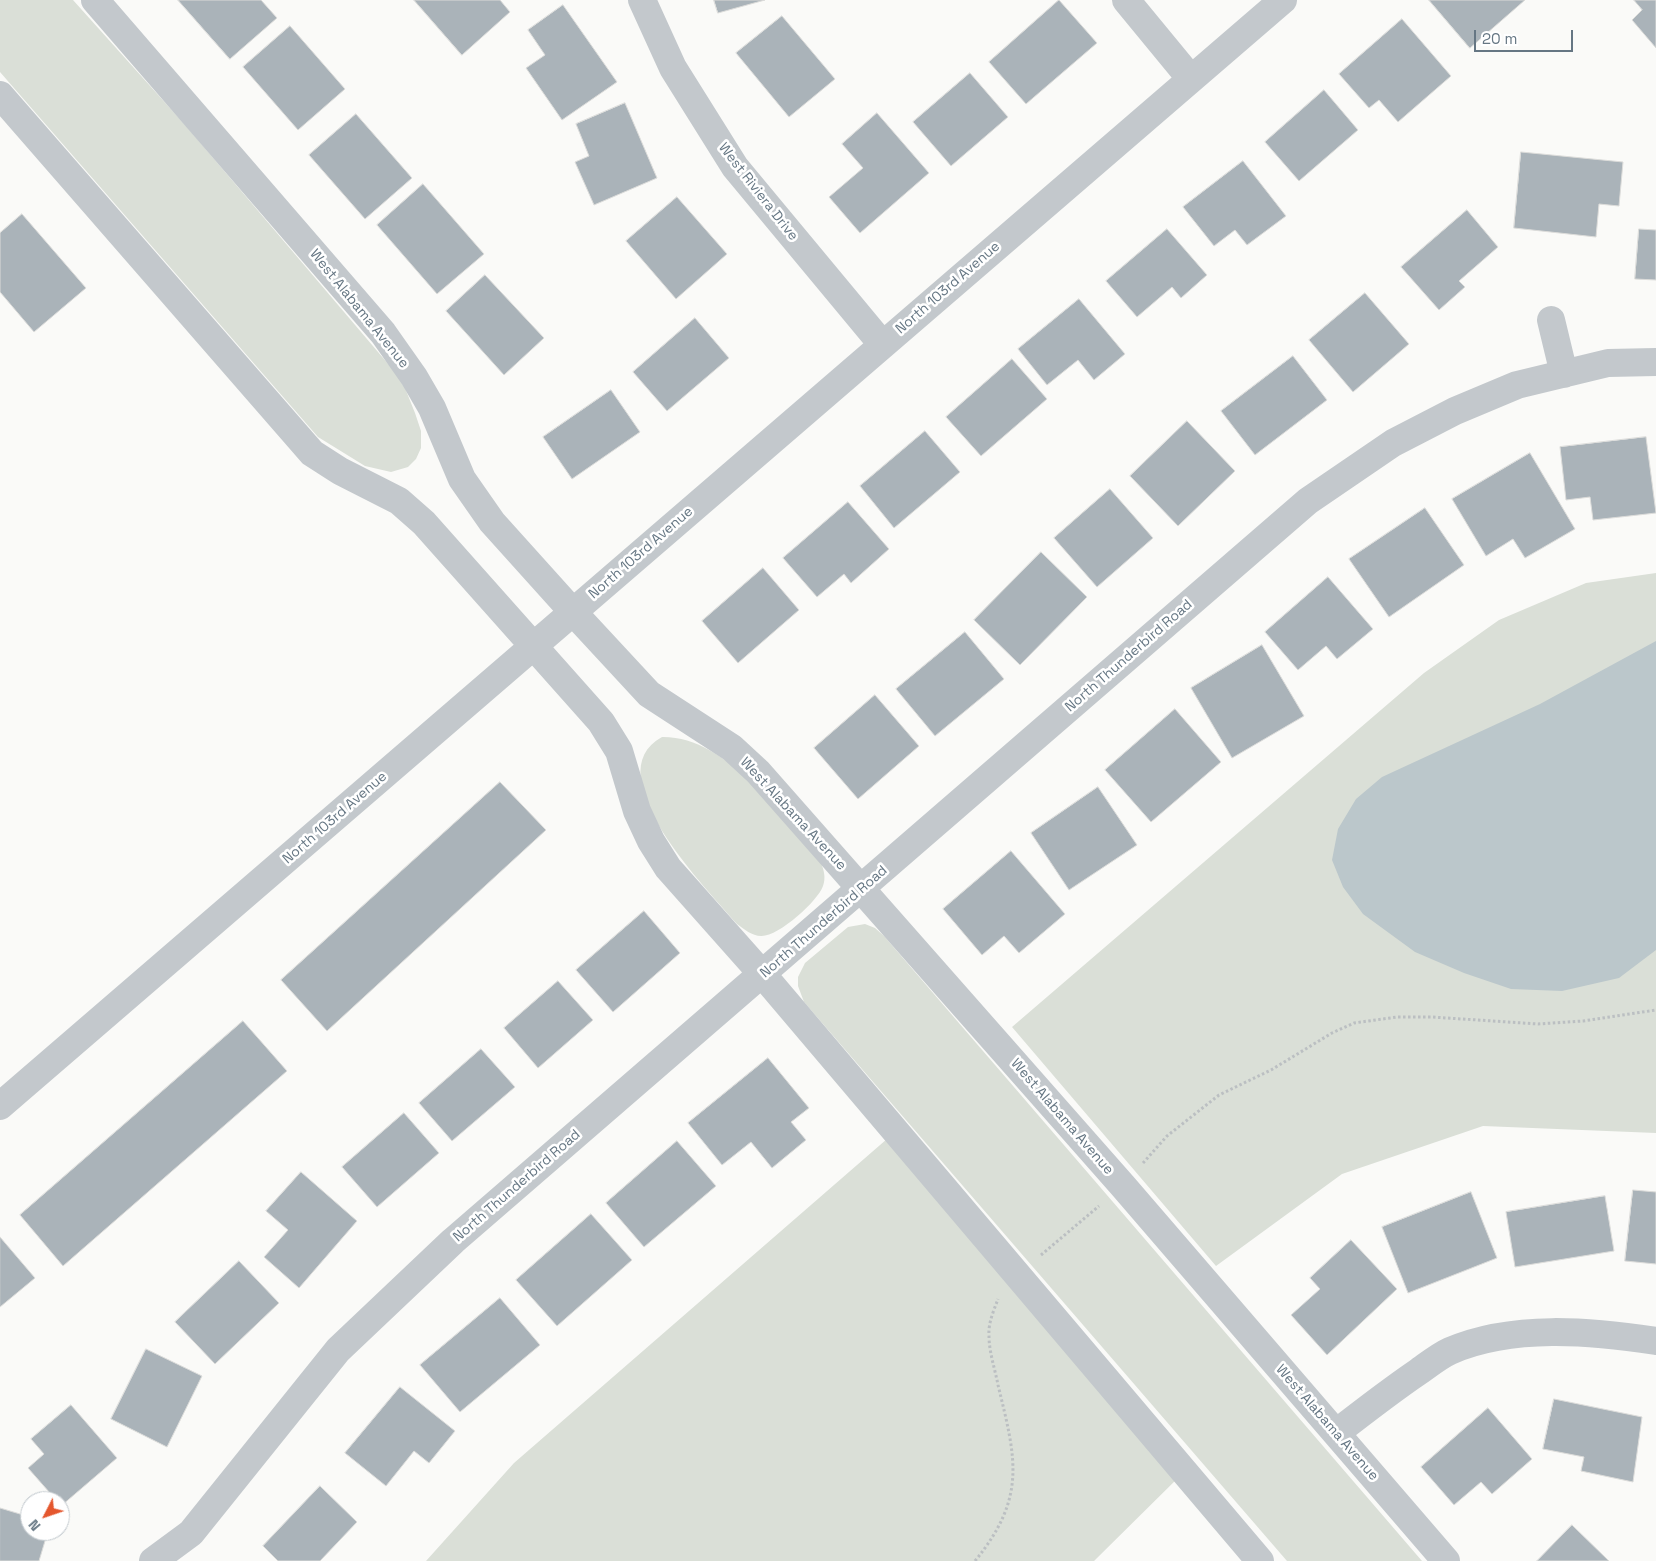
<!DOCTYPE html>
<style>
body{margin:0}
#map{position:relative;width:1656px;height:1561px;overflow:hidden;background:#fafaf8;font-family:"Space Grotesk",sans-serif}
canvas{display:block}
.north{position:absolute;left:20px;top:1491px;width:50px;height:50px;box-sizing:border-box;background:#fff;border:1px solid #c1c8cd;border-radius:50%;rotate:229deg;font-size:14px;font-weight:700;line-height:20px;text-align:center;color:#657683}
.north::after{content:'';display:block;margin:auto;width:18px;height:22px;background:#e4572e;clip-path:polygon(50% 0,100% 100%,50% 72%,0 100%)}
.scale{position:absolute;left:1474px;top:30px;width:99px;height:22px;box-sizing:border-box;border:2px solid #657683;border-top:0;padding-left:6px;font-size:15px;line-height:18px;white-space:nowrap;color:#657683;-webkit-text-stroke:4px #fff;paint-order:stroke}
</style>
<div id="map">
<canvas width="1656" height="1561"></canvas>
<div class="north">N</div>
<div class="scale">20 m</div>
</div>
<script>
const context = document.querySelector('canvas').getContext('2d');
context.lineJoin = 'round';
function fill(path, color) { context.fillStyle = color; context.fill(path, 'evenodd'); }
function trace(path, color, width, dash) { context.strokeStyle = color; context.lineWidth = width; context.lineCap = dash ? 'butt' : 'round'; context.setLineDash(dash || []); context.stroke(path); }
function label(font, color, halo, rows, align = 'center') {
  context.font = font + ' "Space Grotesk",sans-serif'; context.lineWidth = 5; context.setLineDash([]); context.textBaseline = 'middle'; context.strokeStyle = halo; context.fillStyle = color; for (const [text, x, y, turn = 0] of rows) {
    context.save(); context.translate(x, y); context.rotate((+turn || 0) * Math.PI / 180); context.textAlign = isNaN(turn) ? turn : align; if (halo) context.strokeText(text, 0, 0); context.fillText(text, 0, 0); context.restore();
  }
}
const green = new Path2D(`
 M 0,0 L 73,0 L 186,126 L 395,372 L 405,388 L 415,413 L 421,431 L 421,448 L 416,459 L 408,467 L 391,472 L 365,466 L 318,437 L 0,72 Z
 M 1656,573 L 1656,1133 L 1483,1126 L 1342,1174 L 1216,1266 L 1012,1027 L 1424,673 L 1499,620 L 1586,583 Z
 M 662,737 C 728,736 782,818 821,863 C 824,870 826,878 823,886 C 818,901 778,937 761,936 C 752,936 744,929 737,924 C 709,891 593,775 662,737 Z
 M 865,924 L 875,928 L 884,936 L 1422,1561 L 1287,1561 L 804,1002 L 798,986 L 798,977 L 805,963 L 848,927 Z
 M 895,1132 L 1184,1472 L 1094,1561 L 426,1561 L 514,1463 Z`);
const water = new Path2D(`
 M 1656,641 L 1656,950 L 1619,978 L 1562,991 L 1511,989 L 1464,973 L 1415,952 L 1363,914 L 1343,887 L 1332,860 L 1338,829 L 1356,799 L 1382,777 L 1540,704 Z`);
const building = new Path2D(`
 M 178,0 L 261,0 L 277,18 L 230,59 Z
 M 414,0 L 500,0 L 510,12 L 462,55 Z
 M 714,0 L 765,0 L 718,13 Z
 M 1059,0 L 1097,43 L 1026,104 L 989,62 Z
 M 1429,0 L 1525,0 L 1470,48 Z
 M 1634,0 L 1656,0 L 1656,48 L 1632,20 L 1642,10 Z
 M 563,5 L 617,82 L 562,120 L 526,68 L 545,55 L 528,30 Z
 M 782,16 L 835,79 L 789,117 L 736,53 Z
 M 1402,19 L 1451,76 L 1398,122 L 1379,100 L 1369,108 L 1339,74 Z
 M 290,26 L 345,89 L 298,130 L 243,67 Z
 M 970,73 L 1008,117 L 951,166 L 913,122 Z
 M 1324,90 L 1358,130 L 1299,181 L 1265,142 Z
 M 625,103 L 657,178 L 594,205 L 575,162 L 589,156 L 576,124 Z
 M 877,113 L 929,173 L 860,233 L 829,197 L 863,168 L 842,144 Z
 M 356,114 L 412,178 L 365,219 L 309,155 Z
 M 1521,152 L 1623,162 L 1619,206 L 1599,204 L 1596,237 L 1514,228 Z
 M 1243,161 L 1286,216 L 1247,245 L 1235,230 L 1214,246 L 1183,207 Z
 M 423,184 L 484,254 L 437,294 L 377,225 Z
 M 677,197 L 727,254 L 676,299 L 626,241 Z
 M 1467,210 L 1498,247 L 1459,281 L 1465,287 L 1439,310 L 1401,267 Z
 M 22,214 L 86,288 L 34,332 L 0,292 L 0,233 Z
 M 1167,229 L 1207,275 L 1181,298 L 1172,287 L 1137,317 L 1106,281 Z
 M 1639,229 L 1656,230 L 1656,280 L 1635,279 Z
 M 485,275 L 544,338 L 504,375 L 446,311 Z
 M 1365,293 L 1409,344 L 1353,392 L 1309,340 Z
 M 1079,299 L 1125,354 L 1094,380 L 1078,360 L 1047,385 L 1018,349 Z
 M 695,318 L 729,358 L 667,411 L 633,372 Z
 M 1293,356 L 1327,400 L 1255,455 L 1221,411 Z
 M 1012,359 L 1047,399 L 981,456 L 946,417 Z
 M 611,390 L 640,432 L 572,479 L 543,437 Z
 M 1187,421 L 1235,471 L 1178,526 L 1130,476 Z
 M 925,431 L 960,472 L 894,528 L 860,486 Z
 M 1646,437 L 1656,513 L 1593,520 L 1590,497 L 1566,500 L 1560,447 Z
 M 1530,453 L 1575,529 L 1525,558 L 1513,539 L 1486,556 L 1452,499 Z
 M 1110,489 L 1153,538 L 1097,587 L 1054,538 Z
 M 848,502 L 889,549 L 851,583 L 844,574 L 817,597 L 783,558 Z
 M 1425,508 L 1464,565 L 1389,617 L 1349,559 Z
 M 1041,552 L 1087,597 L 1020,665 L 974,620 Z
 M 763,568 L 799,610 L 738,663 L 702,621 Z
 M 1328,577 L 1373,629 L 1337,659 L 1326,646 L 1298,670 L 1265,632 Z
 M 965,632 L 1004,679 L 935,736 L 896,689 Z
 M 1262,645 L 1304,716 L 1232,758 L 1191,688 Z
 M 875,695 L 919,746 L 858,799 L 814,748 Z
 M 1175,709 L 1221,762 L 1151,822 L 1105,770 Z
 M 500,782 L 546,830 L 327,1031 L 281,980 Z
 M 1098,787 L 1137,845 L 1069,890 L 1031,833 Z
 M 1011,851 L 1065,914 L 1019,953 L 1004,936 L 982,955 L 943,909 Z
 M 644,911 L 680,953 L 613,1012 L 576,970 Z
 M 558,981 L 593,1020 L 538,1068 L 504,1028 Z
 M 243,1021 L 287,1071 L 63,1266 L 20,1215 Z
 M 481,1049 L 515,1087 L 452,1141 L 419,1103 Z
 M 768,1058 L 809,1108 L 791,1122 L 806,1140 L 772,1168 L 751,1142 L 722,1165 L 688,1123 Z
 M 404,1113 L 439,1153 L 377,1207 L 342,1167 Z
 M 677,1141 L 716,1186 L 644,1247 L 606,1203 Z
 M 301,1172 L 357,1221 L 299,1288 L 264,1257 L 288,1230 L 266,1211 Z
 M 1633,1190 L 1656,1192 L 1656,1264 L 1625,1261 Z
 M 1471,1192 L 1497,1258 L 1408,1293 L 1382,1227 Z
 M 1605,1196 L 1614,1251 L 1515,1267 L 1506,1212 Z
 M 591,1214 L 632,1260 L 557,1326 L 516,1280 Z
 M 0,1237 L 35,1278 L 0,1307 Z
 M 1351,1240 L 1397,1289 L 1327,1355 L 1291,1315 L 1320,1289 L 1310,1278 Z
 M 239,1261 L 279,1303 L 215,1364 L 175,1322 Z
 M 500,1298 L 540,1345 L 460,1412 L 420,1365 Z
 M 146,1349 L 202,1376 L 167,1447 L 111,1419 Z
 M 400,1387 L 455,1431 L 429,1463 L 414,1451 L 386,1486 L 345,1453 Z
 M 1554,1399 L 1642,1417 L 1633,1482 L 1581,1471 L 1584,1457 L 1543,1449 Z
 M 71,1405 L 117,1458 L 61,1506 L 60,1501 L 57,1501 L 28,1468 L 44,1454 L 31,1439 Z
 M 1488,1408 L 1532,1459 L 1492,1494 L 1481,1482 L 1454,1505 L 1421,1467 Z
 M 320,1486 L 357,1522 L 320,1561 L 278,1561 L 263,1546 Z
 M 0,1508 L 30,1517 L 30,1531 L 48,1531 L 39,1561 L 0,1561 Z
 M 1572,1525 L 1609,1561 L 1537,1561 Z`);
const path = new Path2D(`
 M 1143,1163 L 1167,1136 L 1219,1095 L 1271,1070 L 1332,1033 L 1354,1023 L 1397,1017 L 1432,1017 L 1538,1024 L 1583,1021 L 1656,1010
 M 1041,1255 L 1099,1206
 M 975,1561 C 1027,1497 1016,1459 998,1385 C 995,1369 989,1352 989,1336 C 988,1323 994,1310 998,1299`);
const minor = new Path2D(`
 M 95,0 L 383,333 L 414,377 L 432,408 L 462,479 L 492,522 L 573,612 L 649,694 L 732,748 L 758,772 L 1123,1186 L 1446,1561
 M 642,0 L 673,68 L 735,167 L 882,344
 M 1126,0 L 1191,79
 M 0,95 L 312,453 L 340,471 L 399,501 L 424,523 L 601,722 L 619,751 L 637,811 L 651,841 L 668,868 L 763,975 L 1260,1561
 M 1551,320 L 1564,374
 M 0,1106 L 1283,0
 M 1336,1433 C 1363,1412 1390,1391 1418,1372 C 1428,1365 1439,1356 1450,1351 C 1512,1324 1591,1331 1656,1341
 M 153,1561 L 191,1533 L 338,1350 L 453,1241 L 1308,501 L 1393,443 L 1455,411 L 1517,385 L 1608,363 L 1656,362`);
const streetNames = [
 ["West Riviera Drive",758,192,52],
 ["North 103rd Avenue",948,288,-41],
 ["West Alabama Avenue",359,309,51],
 ["North 103rd Avenue",641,553,-41],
 ["North Thunderbird Road",1129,656,-41],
 ["West Alabama Avenue",793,814,47],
 ["North 103rd Avenue",335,818,-41],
 ["North Thunderbird Road",824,922,-41],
 ["West Alabama Avenue",1062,1117,49],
 ["North Thunderbird Road",517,1186,-41],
 ["West Alabama Avenue",1327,1423,49]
];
fill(green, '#dadfd7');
fill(water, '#bbc7cb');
fill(building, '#aab3b9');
trace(building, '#dcdcda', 1);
trace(path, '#bbbfc2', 3, [2.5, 2.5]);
trace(minor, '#c3c8cc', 28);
label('14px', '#657683', '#fff', streetNames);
</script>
